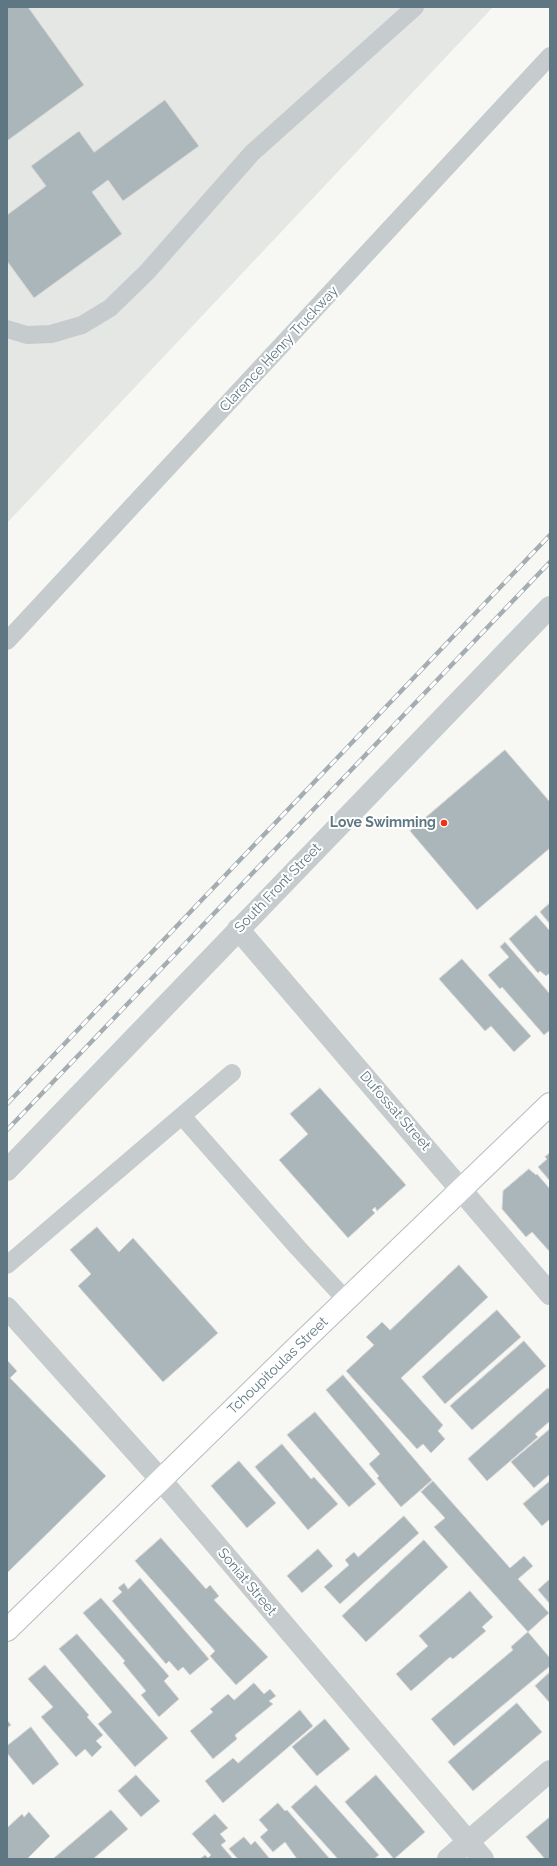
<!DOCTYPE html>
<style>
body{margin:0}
#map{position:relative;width:557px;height:1866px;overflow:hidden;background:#f7f7f4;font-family:Raleway,sans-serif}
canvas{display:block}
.frame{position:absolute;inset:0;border:8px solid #5f7782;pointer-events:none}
</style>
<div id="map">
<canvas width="557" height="1866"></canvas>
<div class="frame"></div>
</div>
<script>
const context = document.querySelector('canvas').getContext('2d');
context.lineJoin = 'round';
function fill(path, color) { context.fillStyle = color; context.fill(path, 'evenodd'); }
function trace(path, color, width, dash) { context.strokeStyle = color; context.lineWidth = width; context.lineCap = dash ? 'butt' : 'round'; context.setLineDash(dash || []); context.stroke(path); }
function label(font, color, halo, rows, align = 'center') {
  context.font = font + ' Raleway,sans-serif'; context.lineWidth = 4; context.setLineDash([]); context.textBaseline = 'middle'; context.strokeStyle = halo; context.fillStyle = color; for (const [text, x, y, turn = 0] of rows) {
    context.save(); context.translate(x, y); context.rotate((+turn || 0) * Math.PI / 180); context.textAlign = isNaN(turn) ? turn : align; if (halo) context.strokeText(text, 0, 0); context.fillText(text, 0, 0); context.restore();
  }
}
const built = new Path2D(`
 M 7,7 L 493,7 L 7,523 Z`);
const building = new Path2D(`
 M 7,7 L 28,7 L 84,85 L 7,141 Z
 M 165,100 L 199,146 L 123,201 L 108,180 L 92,192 L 122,234 L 34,298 L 7,261 L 7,215 L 46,186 L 31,166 L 79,131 L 94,152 Z
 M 505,750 L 550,802 L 550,848 L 477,910 L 410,831 Z
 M 550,903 L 550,924 L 540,912 Z
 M 536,915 L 550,931 L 550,973 L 546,976 L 540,971 L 538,973 L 509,939 Z
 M 505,942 L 550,994 L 550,1030 L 544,1035 L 502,987 L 500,989 L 488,975 L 509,957 L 500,947 Z
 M 462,959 L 531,1036 L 514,1052 L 491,1026 L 485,1031 L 439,979 Z
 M 320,1088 L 406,1185 L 377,1211 L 375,1207 L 372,1210 L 375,1213 L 348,1238 L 279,1160 L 308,1134 L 290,1114 Z
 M 550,1153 L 550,1181 L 538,1167 L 547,1159 L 545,1157 Z
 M 529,1169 L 536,1175 L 537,1174 L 550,1189 L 550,1252 L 532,1232 L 526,1237 L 502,1209 L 503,1191 Z
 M 97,1227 L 119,1252 L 133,1238 L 218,1333 L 163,1382 L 78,1286 L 91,1274 L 70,1250 Z
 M 459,1265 L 488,1297 L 401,1378 L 443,1425 L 438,1431 L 445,1439 L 431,1453 L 423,1444 L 417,1449 L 346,1371 L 374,1345 L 366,1337 L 382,1322 L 390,1330 Z
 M 497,1310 L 521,1337 L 445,1404 L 422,1377 Z
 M 524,1341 L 546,1366 L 472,1430 L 450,1406 Z
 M 7,1360 L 17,1371 L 10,1378 L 106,1476 L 7,1573 Z
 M 343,1375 L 432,1480 L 401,1507 L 377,1478 L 379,1476 L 369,1464 L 380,1454 L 326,1390 Z
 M 548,1388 L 550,1390 L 550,1421 L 535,1434 L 538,1437 L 487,1481 L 468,1459 Z
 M 315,1412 L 376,1484 L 349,1507 L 287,1435 Z
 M 550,1429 L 550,1474 L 534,1488 L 511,1462 Z
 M 282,1444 L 311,1479 L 314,1477 L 338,1504 L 308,1530 L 255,1467 Z
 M 239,1461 L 276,1503 L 247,1528 L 211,1486 Z
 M 433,1481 L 510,1568 L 524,1556 L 533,1566 L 518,1579 L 549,1613 L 528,1632 L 434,1527 L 445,1518 L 421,1492 Z
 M 550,1481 L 550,1519 L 542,1526 L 523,1504 Z
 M 404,1516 L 419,1533 L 340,1604 L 324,1587 L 349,1565 L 345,1560 L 354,1552 L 358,1557 Z
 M 161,1538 L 206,1589 L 210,1585 L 219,1596 L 214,1600 L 268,1657 L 236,1685 L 210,1656 L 215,1651 L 135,1561 Z
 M 424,1540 L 448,1567 L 366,1642 L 342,1616 Z
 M 318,1549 L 333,1566 L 302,1593 L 287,1576 Z
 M 140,1578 L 209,1659 L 190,1675 L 183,1667 L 178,1671 L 169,1661 L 166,1664 L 112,1601 L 122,1592 L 118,1588 L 124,1583 L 128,1589 Z
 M 550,1579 L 550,1604 L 538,1590 Z
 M 470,1591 L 493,1617 L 482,1627 L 486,1631 L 453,1659 L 450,1657 L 411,1691 L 396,1674 L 428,1646 L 419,1636 Z
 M 101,1598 L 169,1676 L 164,1681 L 179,1699 L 159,1717 L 141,1695 L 146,1691 L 123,1663 L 125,1661 L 83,1613 Z
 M 528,1632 L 550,1658 L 550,1666 L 454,1746 L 431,1719 L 513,1650 L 511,1647 Z
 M 77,1634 L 168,1738 L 135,1767 L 98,1724 L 112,1712 L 59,1649 Z
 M 45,1665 L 89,1715 L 87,1717 L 103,1735 L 96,1741 L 102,1747 L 92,1757 L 85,1749 L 76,1757 L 41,1717 L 53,1707 L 28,1679 Z
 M 550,1672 L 550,1701 L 549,1702 L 535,1686 Z
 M 254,1683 L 264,1694 L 270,1689 L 276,1696 L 269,1701 L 273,1704 L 235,1735 L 237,1739 L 213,1759 L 190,1731 L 213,1712 L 210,1709 L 228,1694 L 234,1700 Z
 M 517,1703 L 542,1732 L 473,1791 L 448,1762 Z
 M 300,1710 L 313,1726 L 223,1803 L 205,1781 L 233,1758 L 238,1763 Z
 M 325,1719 L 350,1749 L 317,1776 L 292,1747 Z
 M 7,1720 L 11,1725 L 7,1728 Z
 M 31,1727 L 59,1764 L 33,1785 L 7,1753 L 7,1746 Z
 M 136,1775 L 160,1801 L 141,1817 L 118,1791 Z
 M 376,1775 L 425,1832 L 394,1859 L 345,1802 Z
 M 316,1785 L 379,1855 L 374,1859 L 338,1859 L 291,1807 Z
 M 278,1803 L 285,1811 L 287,1810 L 330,1859 L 297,1859 L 285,1842 L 273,1852 L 260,1837 L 268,1830 L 259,1820 Z
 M 111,1810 L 128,1829 L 93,1859 L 53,1859 Z
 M 29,1812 L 50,1836 L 27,1859 L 7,1859 L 7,1828 L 22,1814 L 24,1817 Z
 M 215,1814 L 228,1828 L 220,1834 L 226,1841 L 221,1845 L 233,1859 L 200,1859 L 205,1855 L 208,1858 L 211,1855 L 192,1834 Z
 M 550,1817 L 550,1859 L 545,1859 L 526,1837 Z
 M 244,1837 L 251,1845 L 255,1841 L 270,1859 L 238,1859 L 229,1849 Z`);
const lane = new Path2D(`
 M 7,329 L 27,335 L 51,334 L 82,325 L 110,308 L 147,272 L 252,153 L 415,7
 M 7,641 L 550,56
 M 182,1116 L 298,1248 L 346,1300
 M 7,1265 L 232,1073`);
const street = new Path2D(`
 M 238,929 L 550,1294
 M 7,1170 L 550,607
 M 7,1308 L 161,1480 L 483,1859
 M 448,1859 L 550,1771`);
const secondary = new Path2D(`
 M 7,1630 L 298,1346 L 550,1104`);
const rail = new Path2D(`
 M 7,1104 L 550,535
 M 7,1130 L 550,562`);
const markers = [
 [444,823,4,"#f52e15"]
];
const streetNames = [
 ["Clarence Henry Truckway",279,349,-47],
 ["South Front Street",278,888,-46],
 ["Dufossat Street",395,1111,49],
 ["Tchoupitoulas Street",278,1366,-44],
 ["Soniat Street",247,1582,50]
];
const poiNames = [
 ["Love Swimming",436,823]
];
fill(built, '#e5e7e5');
fill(building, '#aab6ba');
trace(building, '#d9d8d6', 1);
trace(secondary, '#b6bdc1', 24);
trace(lane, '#c6cbce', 18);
trace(street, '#c6cbce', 22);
trace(secondary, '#fff', 22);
trace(rail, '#a4adb1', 4.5);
trace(rail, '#fff', 3, [9]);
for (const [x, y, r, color] of markers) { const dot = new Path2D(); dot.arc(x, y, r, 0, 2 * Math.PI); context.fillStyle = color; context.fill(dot); trace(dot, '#fff', 1.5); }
label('14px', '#5f7782', '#fff', streetNames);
label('bold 14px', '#5f7782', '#fff', poiNames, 'right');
</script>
